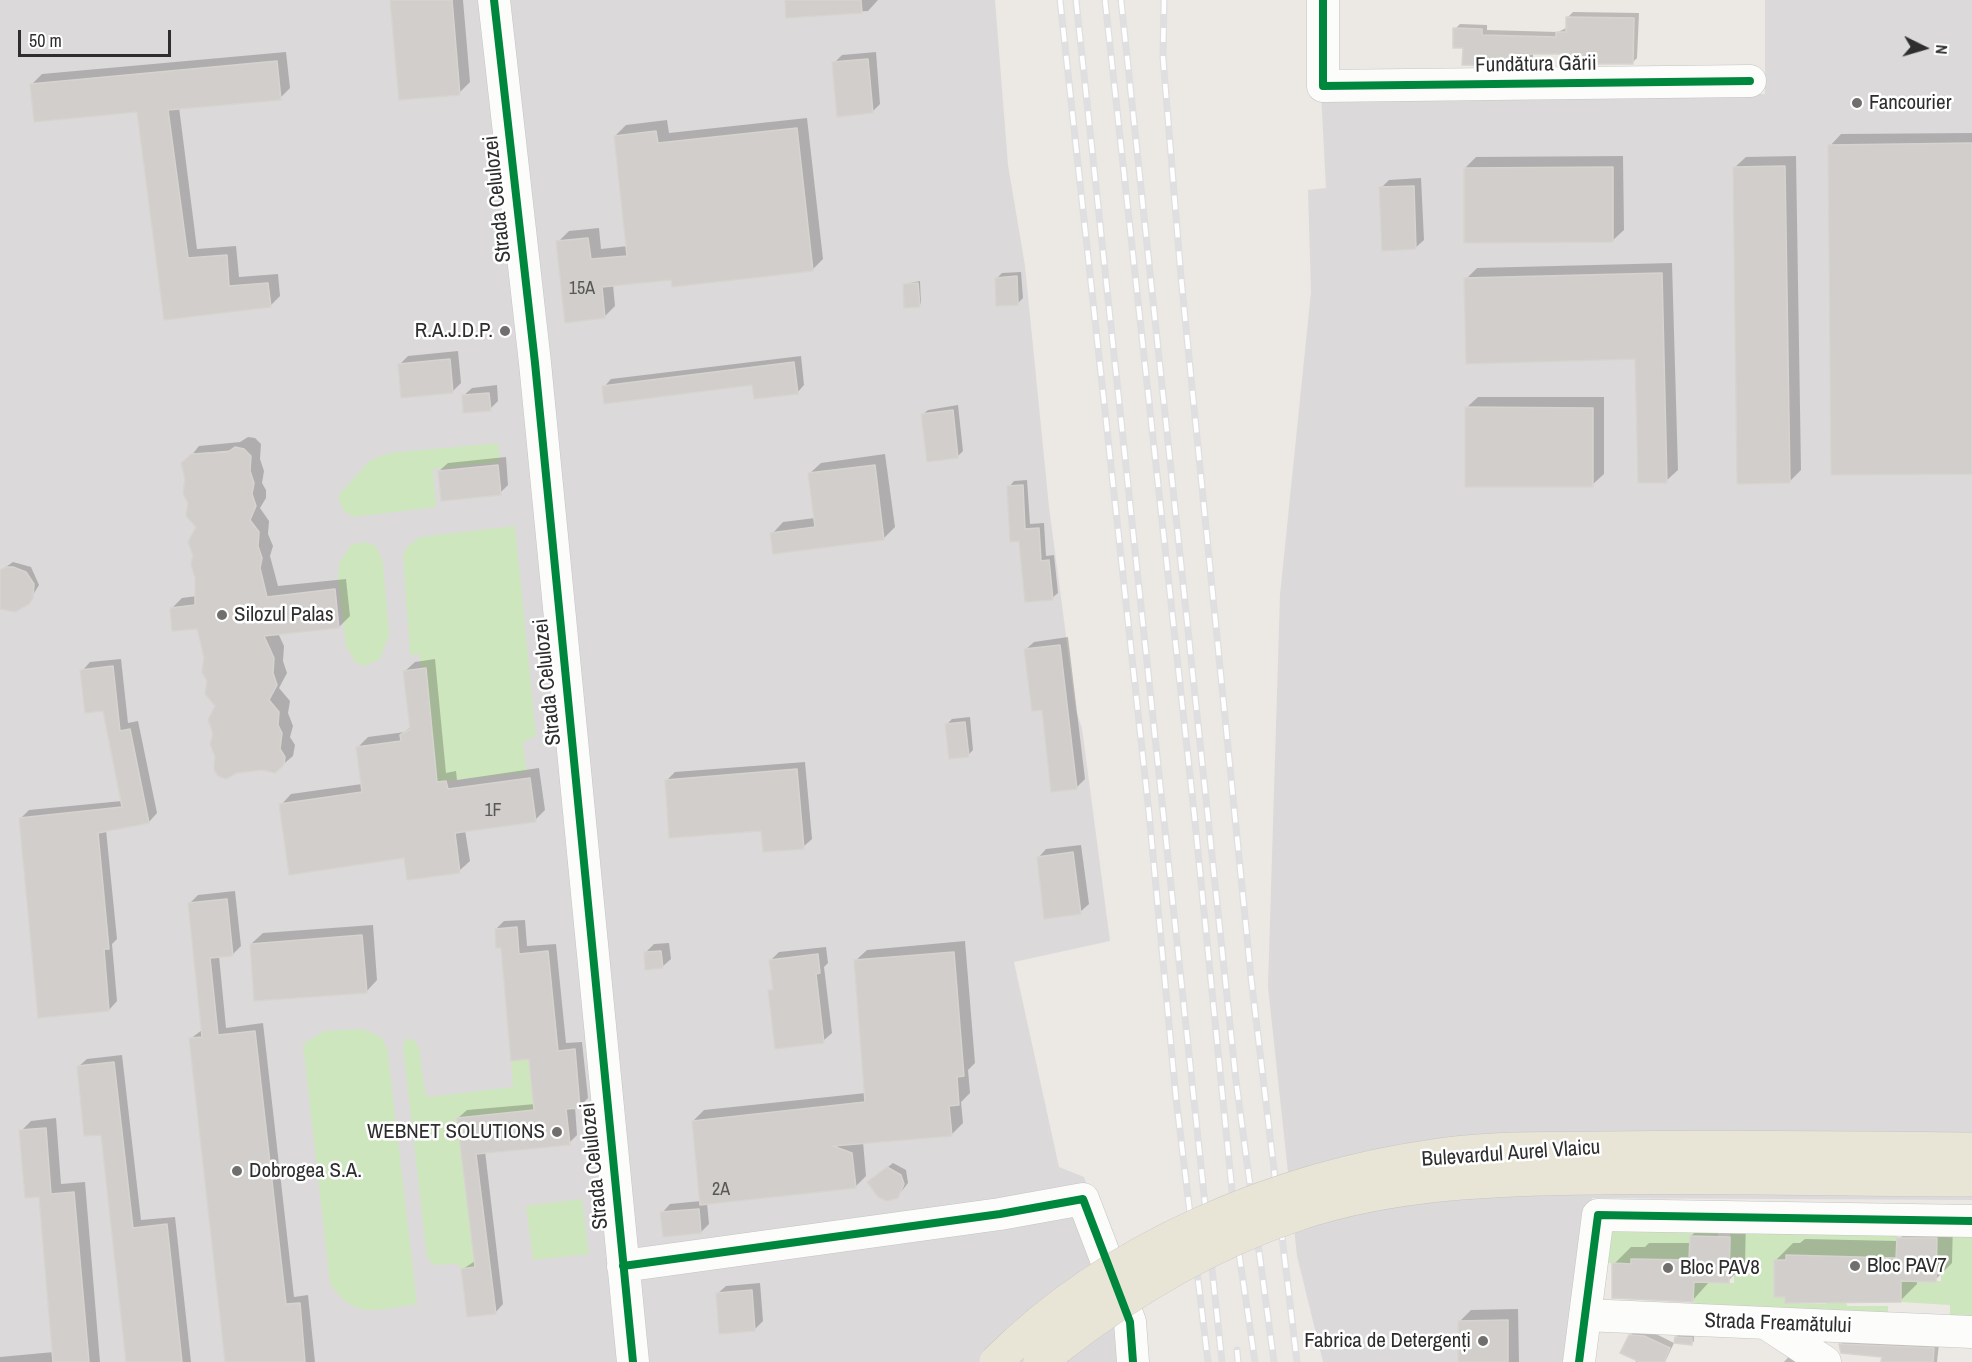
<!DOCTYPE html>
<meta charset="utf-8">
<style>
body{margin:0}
#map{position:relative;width:1972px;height:1362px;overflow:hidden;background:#ece8e4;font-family:"Archivo Narrow",sans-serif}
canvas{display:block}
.north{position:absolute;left:1894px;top:18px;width:60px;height:60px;-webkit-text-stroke:4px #fff;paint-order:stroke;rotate:95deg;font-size:16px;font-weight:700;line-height:24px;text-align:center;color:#2e2e2e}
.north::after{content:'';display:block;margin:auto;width:21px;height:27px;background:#2e2e2e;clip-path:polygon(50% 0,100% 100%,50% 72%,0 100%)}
.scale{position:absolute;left:18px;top:30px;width:153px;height:27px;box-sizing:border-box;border:3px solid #2e2e2e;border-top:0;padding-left:8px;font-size:18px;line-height:21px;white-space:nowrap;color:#2e2e2e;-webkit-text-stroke:4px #fff;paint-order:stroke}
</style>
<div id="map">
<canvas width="1972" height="1362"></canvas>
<div class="north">N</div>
<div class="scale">50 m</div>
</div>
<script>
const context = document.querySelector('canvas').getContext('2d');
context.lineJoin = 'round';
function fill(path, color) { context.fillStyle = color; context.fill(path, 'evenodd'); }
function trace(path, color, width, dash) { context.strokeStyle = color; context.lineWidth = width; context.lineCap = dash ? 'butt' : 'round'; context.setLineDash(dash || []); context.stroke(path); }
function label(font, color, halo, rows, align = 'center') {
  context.font = font + ' "Archivo Narrow",sans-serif'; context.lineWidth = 5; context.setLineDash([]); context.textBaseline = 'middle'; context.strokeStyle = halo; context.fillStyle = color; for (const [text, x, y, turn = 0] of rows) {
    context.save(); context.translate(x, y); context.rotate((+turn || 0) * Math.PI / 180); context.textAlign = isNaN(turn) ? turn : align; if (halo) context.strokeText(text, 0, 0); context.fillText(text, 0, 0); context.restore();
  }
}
const industrial = new Path2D(`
 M 0,0 L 995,0 L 1008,165 L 1025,266 L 1049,507 L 1076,711 L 1082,728 L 1110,941 L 1014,962 L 1059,1167 L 1084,1177 L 1140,1327 L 1145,1362 L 0,1362 Z
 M 1765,0 L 1972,0 L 1972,1200 L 1592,1198 L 1569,1362 L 1323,1362 L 1297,1256 L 1268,987 L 1280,595 L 1311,292 L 1308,190 L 1326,188 L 1321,93 L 1765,94 Z`);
const green = new Path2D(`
 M 498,443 L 500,462 L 433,469 L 436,507 L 353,517 L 343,510 L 338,496 L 369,461 L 389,453 Z
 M 515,526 L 536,736 L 523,742 L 526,772 L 437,782 L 419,654 L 410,655 L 403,555 L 407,547 L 420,537 Z
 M 364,542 L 376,546 L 383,562 L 389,635 L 380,659 L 365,666 L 356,663 L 346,646 L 338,580 L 339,563 L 351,545 Z
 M 362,1029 L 381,1037 L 387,1047 L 417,1304 C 378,1310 354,1321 330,1283 L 303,1044 L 324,1031 Z
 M 406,1039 L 413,1039 L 419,1047 L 425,1093 L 429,1097 L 513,1087 L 511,1061 L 529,1059 L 534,1110 L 457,1118 L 475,1267 L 461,1269 L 458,1264 L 433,1265 L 427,1257 L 403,1047 Z
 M 582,1199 L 589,1254 L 533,1260 L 526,1206 Z
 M 1607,1226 L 1972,1228 L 1972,1321 L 1950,1321 L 1950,1305 L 1901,1302 L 1901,1281 L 1941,1281 L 1941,1269 L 1936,1269 L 1937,1230 L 1897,1234 L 1897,1246 L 1901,1264 L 1827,1256 L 1787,1255 L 1786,1260 L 1774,1260 L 1774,1297 L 1785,1297 L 1785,1303 L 1826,1304 L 1826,1299 L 1846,1300 L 1847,1306 L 1888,1306 L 1888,1319 L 1694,1308 L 1694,1282 L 1734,1283 L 1734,1271 L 1729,1271 L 1730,1232 L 1718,1232 L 1718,1237 L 1690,1236 L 1690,1248 L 1694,1265 L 1673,1260 L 1632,1259 L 1631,1264 L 1608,1263 Z`);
const shadow = new Path2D(`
 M 392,0 L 463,0 L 470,82 L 459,93 Z
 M 787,0 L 878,0 L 868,11 L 788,16 Z
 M 1573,12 L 1639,13 L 1637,58 L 1632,63 L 1568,52 L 1533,53 L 1533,59 L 1528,64 L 1464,47 L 1455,29 L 1460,24 L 1487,25 L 1487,30 L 1558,32 L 1568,27 L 1568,17 Z
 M 286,52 L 290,88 L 280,98 L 179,107 L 197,249 L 236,246 L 239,277 L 278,274 L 280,296 L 270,306 L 165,318 L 138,111 L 32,84 L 42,74 Z
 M 876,52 L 880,104 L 872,112 L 834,63 L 842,55 Z
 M 807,118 L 823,259 L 812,270 L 673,278 L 613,285 L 615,306 L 604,317 L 558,242 L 569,231 L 599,228 L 601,249 L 628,246 L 615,136 L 626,125 L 667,120 L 669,133 Z
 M 1972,133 L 1972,472 L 1830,146 L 1841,134 Z
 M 1623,156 L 1624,230 L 1612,241 L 1465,168 L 1476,157 Z
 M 1796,156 L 1801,470 L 1789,482 L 1734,168 L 1746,157 Z
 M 1421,178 L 1424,240 L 1415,248 L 1381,188 L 1389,180 Z
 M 1672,263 L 1678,470 L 1666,481 L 1636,358 L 1466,279 L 1477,268 Z
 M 1021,272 L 1023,298 L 1017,304 L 997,278 L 1002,273 Z
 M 920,281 L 921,303 L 919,305 L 905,284 Z
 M 458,351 L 461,383 L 453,391 L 399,365 L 408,356 Z
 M 801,356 L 804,385 L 797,393 L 753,384 L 604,387 L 611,379 Z
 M 497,385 L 498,401 L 490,409 L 463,396 L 472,388 Z
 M 1478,397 L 1604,397 L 1604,474 L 1592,485 L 1466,408 Z
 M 958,405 L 963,451 L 958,456 L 922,415 L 928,410 Z
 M 248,437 L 255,438 L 261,444 L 260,459 L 264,471 L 262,483 L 266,490 L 266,498 L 260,508 L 269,521 L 268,534 L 273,546 L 270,556 L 278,586 L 346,579 L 350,616 L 339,627 L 278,633 L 284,646 L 283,661 L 287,673 L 279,688 L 290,701 L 288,713 L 293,726 L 290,737 L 295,745 L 293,756 L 274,772 L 216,756 L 214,733 L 217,705 L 208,680 L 198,628 L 171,609 L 182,598 L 197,596 L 197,527 L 182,467 L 199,446 L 240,442 ZM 235,450 L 235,453 L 191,454 Z
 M 885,454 L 895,527 L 884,538 L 772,534 L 783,522 L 815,518 L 809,474 L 821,463 Z
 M 506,457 L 508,485 L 500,493 L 439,471 L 448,463 Z
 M 1027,480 L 1030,524 L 1044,523 L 1046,556 L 1054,555 L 1058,593 L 1052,598 L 1021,540 L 1009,487 L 1014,481 Z
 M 13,562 L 31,567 L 39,585 L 28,603 L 0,607 L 0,571 Z
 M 1068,637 L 1085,779 L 1077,787 L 1043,708 L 1025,650 L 1034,642 Z
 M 121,659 L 128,723 L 138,721 L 157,813 L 149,822 L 106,830 L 117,939 L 112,944 L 117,1001 L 109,1010 L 21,818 L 29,810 L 122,801 L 104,709 L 82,671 L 90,662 Z
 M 435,659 L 446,773 L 456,771 L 457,780 L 539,768 L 545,810 L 535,820 L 465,830 L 470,861 L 459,871 L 406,857 L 281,805 L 291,794 L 362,784 L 357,748 L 368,737 L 405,732 L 411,726 L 404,672 L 415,662 Z
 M 970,717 L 973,750 L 968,755 L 947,724 L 952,719 Z
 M 805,762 L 812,839 L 803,847 L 666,781 L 675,772 Z
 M 1081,845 L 1089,904 L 1080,912 L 1038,858 L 1046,849 Z
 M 235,891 L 241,946 L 232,955 L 219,956 L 226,1028 L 263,1023 L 294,1297 L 308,1295 L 315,1362 L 226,1362 L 190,1039 L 202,1030 L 190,903 L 198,895 Z
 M 525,920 L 527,946 L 556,944 L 566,1043 L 582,1042 L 588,1098 L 580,1106 L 575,1107 L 577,1135 L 569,1143 L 485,1151 L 503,1304 L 495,1313 L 463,1269 L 475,1261 L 458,1118 L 467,1110 L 535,1104 L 530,1057 L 496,929 L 504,921 Z
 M 373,925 L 377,980 L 366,992 L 251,944 L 263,933 Z
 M 965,941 L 975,1063 L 968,1070 L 970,1093 L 961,1102 L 963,1123 L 951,1135 L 863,1142 L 866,1176 L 855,1187 L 707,1203 L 709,1224 L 701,1232 L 662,1213 L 670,1204 L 701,1201 L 693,1121 L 704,1110 L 866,1093 L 855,961 L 867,950 Z
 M 669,943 L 671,959 L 662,967 L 645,953 L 654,944 Z
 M 826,947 L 828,963 L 824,967 L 832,1033 L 823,1041 L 770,991 L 774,987 L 771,960 L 779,952 Z
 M 122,1055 L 141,1220 L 175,1217 L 191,1362 L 128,1362 L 102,1133 L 78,1067 L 87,1059 Z
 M 56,1118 L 61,1184 L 85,1182 L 100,1362 L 0,1362 L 0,1357 L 54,1352 L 40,1195 L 21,1131 L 31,1121 Z
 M 893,1163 L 906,1170 L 908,1183 L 897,1197 L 869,1182 Z
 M 1708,1220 L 1746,1221 L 1745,1264 L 1728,1281 L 1710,1281 L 1693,1300 L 1614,1264 L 1631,1247 L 1645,1247 L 1649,1243 L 1691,1243 L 1691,1236 Z
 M 1915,1222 L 1953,1222 L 1952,1263 L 1935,1280 L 1917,1280 L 1917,1284 L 1900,1301 L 1776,1260 L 1793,1243 L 1800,1243 L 1805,1239 L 1898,1241 Z
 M 760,1283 L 763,1321 L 754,1330 L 717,1294 L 726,1286 Z
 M 1518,1309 L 1519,1362 L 1460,1362 L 1460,1321 L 1471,1310 Z
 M 1636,1330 L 1650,1331 L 1674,1343 L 1665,1362 L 1636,1362 L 1630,1336 Z
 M 1678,1335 L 1694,1336 L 1694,1341 L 1692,1343 L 1676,1338 Z
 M 1846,1339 L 1939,1344 L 1937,1362 L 1883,1362 L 1883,1356 L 1841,1352 L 1840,1345 Z
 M 1791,1354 L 1806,1362 L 1784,1362 Z`);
const building = new Path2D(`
 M 390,0 L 452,0 L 460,95 L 399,100 Z
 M 785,0 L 861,0 L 862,13 L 786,18 Z
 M 1566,17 L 1634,18 L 1633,64 L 1567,64 L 1566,54 L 1529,54 L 1528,66 L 1462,65 L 1463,48 L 1453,48 L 1453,28 L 1482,29 L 1482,35 L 1556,37 L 1556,32 L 1566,32 Z
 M 868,59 L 873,113 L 837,117 L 832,62 Z
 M 277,61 L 281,100 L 168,110 L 188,258 L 227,255 L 229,286 L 268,283 L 271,307 L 164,320 L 137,112 L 34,122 L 30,84 Z
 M 797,128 L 813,271 L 672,287 L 671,280 L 602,287 L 605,318 L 565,323 L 556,241 L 588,238 L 591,259 L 627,256 L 614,136 L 656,131 L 658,143 Z
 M 1972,143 L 1972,474 L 1831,475 L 1828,145 Z
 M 1785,166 L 1790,483 L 1737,484 L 1733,167 Z
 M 1613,167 L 1613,242 L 1464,243 L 1464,168 Z
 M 1414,186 L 1416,249 L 1382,251 L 1379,187 Z
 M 1662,273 L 1667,483 L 1638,483 L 1635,359 L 1466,364 L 1464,278 Z
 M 1017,276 L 1018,305 L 996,306 L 995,278 Z
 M 918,283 L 920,307 L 904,308 L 903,284 Z
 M 450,359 L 453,393 L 401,398 L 398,364 Z
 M 794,362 L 798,394 L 754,399 L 752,385 L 604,404 L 602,386 Z
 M 489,393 L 491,411 L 463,413 L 462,395 Z
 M 1465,407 L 1593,408 L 1593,487 L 1465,487 Z
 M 953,410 L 958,458 L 927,462 L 921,414 Z
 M 235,447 L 244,449 L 251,456 L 250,471 L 254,483 L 252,494 L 256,506 L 250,520 L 259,532 L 258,546 L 262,558 L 260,568 L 267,597 L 335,589 L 339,628 L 264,636 L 274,658 L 273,673 L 277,685 L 269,700 L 279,712 L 278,725 L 282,733 L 280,749 L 285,757 L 284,765 L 275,773 L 262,770 L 237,773 L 226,779 L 218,776 L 214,770 L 215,756 L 210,744 L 213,734 L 208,720 L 215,706 L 205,694 L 207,681 L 202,672 L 204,657 L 197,629 L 172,631 L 170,608 L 195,605 L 195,578 L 191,565 L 193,556 L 188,542 L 196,527 L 186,516 L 188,503 L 183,494 L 185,479 L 181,463 L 191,454 L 228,452 Z
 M 498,465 L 501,495 L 441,501 L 438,471 Z
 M 875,465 L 884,540 L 773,554 L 770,533 L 815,527 L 808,473 Z
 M 1023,485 L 1025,529 L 1039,528 L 1041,561 L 1049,560 L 1053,600 L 1025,602 L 1019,541 L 1010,542 L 1007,486 Z
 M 6,567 L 13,567 L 26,572 L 34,584 L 33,598 L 29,604 L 15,612 L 0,609 L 0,570 Z
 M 1060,645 L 1077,789 L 1051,792 L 1042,710 L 1032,711 L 1024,649 Z
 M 113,666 L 120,731 L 130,729 L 149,823 L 98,833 L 109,949 L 104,949 L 109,1011 L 38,1018 L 19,818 L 122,807 L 103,711 L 85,713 L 80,670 Z
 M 426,668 L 437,782 L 446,781 L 448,789 L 530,778 L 536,822 L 455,833 L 460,873 L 407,880 L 404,858 L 289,875 L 279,804 L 362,792 L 356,747 L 401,741 L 400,735 L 410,729 L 403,671 Z
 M 965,722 L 969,757 L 949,759 L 945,724 Z
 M 797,769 L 804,849 L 763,852 L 761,831 L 669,838 L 665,780 Z
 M 1073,852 L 1081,914 L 1044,919 L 1037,857 Z
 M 227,899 L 233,956 L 210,958 L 218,1035 L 255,1031 L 286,1304 L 300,1303 L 305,1362 L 225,1362 L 189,1038 L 202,1037 L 188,903 Z
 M 517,927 L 519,954 L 548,951 L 558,1051 L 575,1049 L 580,1108 L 566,1109 L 570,1145 L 476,1154 L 496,1314 L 467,1317 L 461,1269 L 475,1267 L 457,1118 L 534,1110 L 529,1059 L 511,1061 L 501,948 L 496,948 L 495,929 Z
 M 362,935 L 367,993 L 254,1001 L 250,944 Z
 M 661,951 L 663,968 L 645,970 L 644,952 Z
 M 954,952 L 964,1076 L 957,1077 L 959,1105 L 949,1106 L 952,1136 L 833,1146 L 852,1153 L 856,1188 L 700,1205 L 692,1121 L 865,1102 L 854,960 Z
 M 818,954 L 820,973 L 816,974 L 824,1043 L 775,1049 L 768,990 L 773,990 L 769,960 Z
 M 114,1062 L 133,1228 L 167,1224 L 182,1362 L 126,1362 L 101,1135 L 84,1136 L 77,1066 Z
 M 46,1128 L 51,1194 L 74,1192 L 89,1362 L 53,1362 L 39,1197 L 25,1198 L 19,1130 Z
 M 887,1167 L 901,1175 L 904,1184 L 898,1198 L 887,1201 L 878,1197 L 867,1182 Z
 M 699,1209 L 701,1233 L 663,1237 L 660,1212 Z
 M 1690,1236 L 1730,1237 L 1729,1283 L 1694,1282 L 1693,1302 L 1612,1298 L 1612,1263 L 1631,1264 L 1631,1259 L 1689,1260 Z
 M 1897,1238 L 1937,1238 L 1936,1282 L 1901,1281 L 1901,1302 L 1785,1303 L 1785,1297 L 1774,1297 L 1774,1260 L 1786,1260 L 1786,1255 L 1896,1258 Z
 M 752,1290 L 755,1331 L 719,1334 L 716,1293 Z
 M 1508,1320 L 1508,1362 L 1458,1362 L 1458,1321 Z
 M 1629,1335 L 1644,1336 L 1670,1348 L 1664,1362 L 1640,1362 L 1620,1353 Z
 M 1675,1337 L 1692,1338 L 1692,1345 L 1674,1343 Z
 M 1839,1344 L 1934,1348 L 1933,1362 L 1881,1362 L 1882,1357 L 1841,1353 Z`);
const minor = new Path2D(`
 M 494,0 L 535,363 L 633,1362
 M 1323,0 L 1323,86 L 1750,81
 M 623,1266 L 1000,1214 L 1083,1199 L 1130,1322 L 1133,1362
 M 1585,1315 L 1972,1332
 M 1767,1324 L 1825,1362
 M 1579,1362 L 1598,1215 L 1972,1221`);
const rail = new Path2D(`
 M 1060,0 L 1149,813 L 1176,1098 L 1208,1362
 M 1076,0 L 1222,1362
 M 1105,0 L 1194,812 L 1237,1240 L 1255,1362
 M 1121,0 L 1236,1081 L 1274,1362
 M 1164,0 L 1163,58 L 1181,277 L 1251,977 L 1297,1362
 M 1237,1350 L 1238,1362`);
const majorBridge = new Path2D(`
 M 996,1362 C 1110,1247 1279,1177 1439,1155 C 1493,1147 1549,1149 1604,1148 C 1727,1146 1849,1148 1972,1149
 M 1040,1362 C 1117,1299 1203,1246 1298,1214 C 1394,1182 1499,1179 1599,1178 C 1723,1176 1848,1180 1972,1180`);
const cycleway = new Path2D(`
 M 494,0 L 535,363 L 633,1362
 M 1323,0 L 1323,86 L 1750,81
 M 623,1266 L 1000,1214 L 1083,1199 L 1130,1322 L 1133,1362
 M 1579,1362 L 1598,1215 L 1972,1221`);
const markers = [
 [1857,103,6,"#706f6e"],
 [505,331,6,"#706f6e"],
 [222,615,6,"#706f6e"],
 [557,1132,6,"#706f6e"],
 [237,1171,6,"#706f6e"],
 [1855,1266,6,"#706f6e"],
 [1668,1268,6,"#706f6e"],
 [1483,1341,6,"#706f6e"]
];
const numberNames = [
 ["15A",582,289],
 ["1F",493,811],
 ["2A",721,1190]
];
const streetNames = [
 ["Fundătura Gării",1536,65,-1],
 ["Strada Celulozei",498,199,-96],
 ["Strada Celulozei",548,682,-96],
 ["Bulevardul Aurel Vlaicu",1511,1154,-4],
 ["Strada Celulozei",595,1166,-96],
 ["Strada Freamătului",1778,1324,2]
];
const poiNames = [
 ["Fancourier",1869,103],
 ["R.A.J.D.P.",493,331,"right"],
 ["Silozul Palas",234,615],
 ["WEBNET SOLUTIONS",545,1132,"right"],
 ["Dobrogea S.A.",249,1171],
 ["Bloc PAV7",1867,1266],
 ["Bloc PAV8",1680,1268],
 ["Fabrica de Detergenți",1471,1341,"right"]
];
fill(industrial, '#dcd9db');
fill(green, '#cee6be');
fill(shadow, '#0003');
fill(building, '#d1cecb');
trace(building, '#d7d4d0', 1.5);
trace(minor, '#c5c4c5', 33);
trace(minor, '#fcfcfb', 32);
trace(rail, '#dfdfe1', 7);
trace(rail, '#fff', 4.5, [14]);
trace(majorBridge, '#c6c5c4', 34, []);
trace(majorBridge, '#e8e4d6', 33);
trace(cycleway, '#00873e', 8);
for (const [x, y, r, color] of markers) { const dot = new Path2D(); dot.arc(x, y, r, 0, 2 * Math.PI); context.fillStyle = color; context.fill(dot); trace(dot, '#fff', 2); }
label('18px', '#585857', null, numberNames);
label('21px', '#2e2e2e', '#fff', streetNames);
label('21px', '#2e2e2e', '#fff', poiNames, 'left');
</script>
